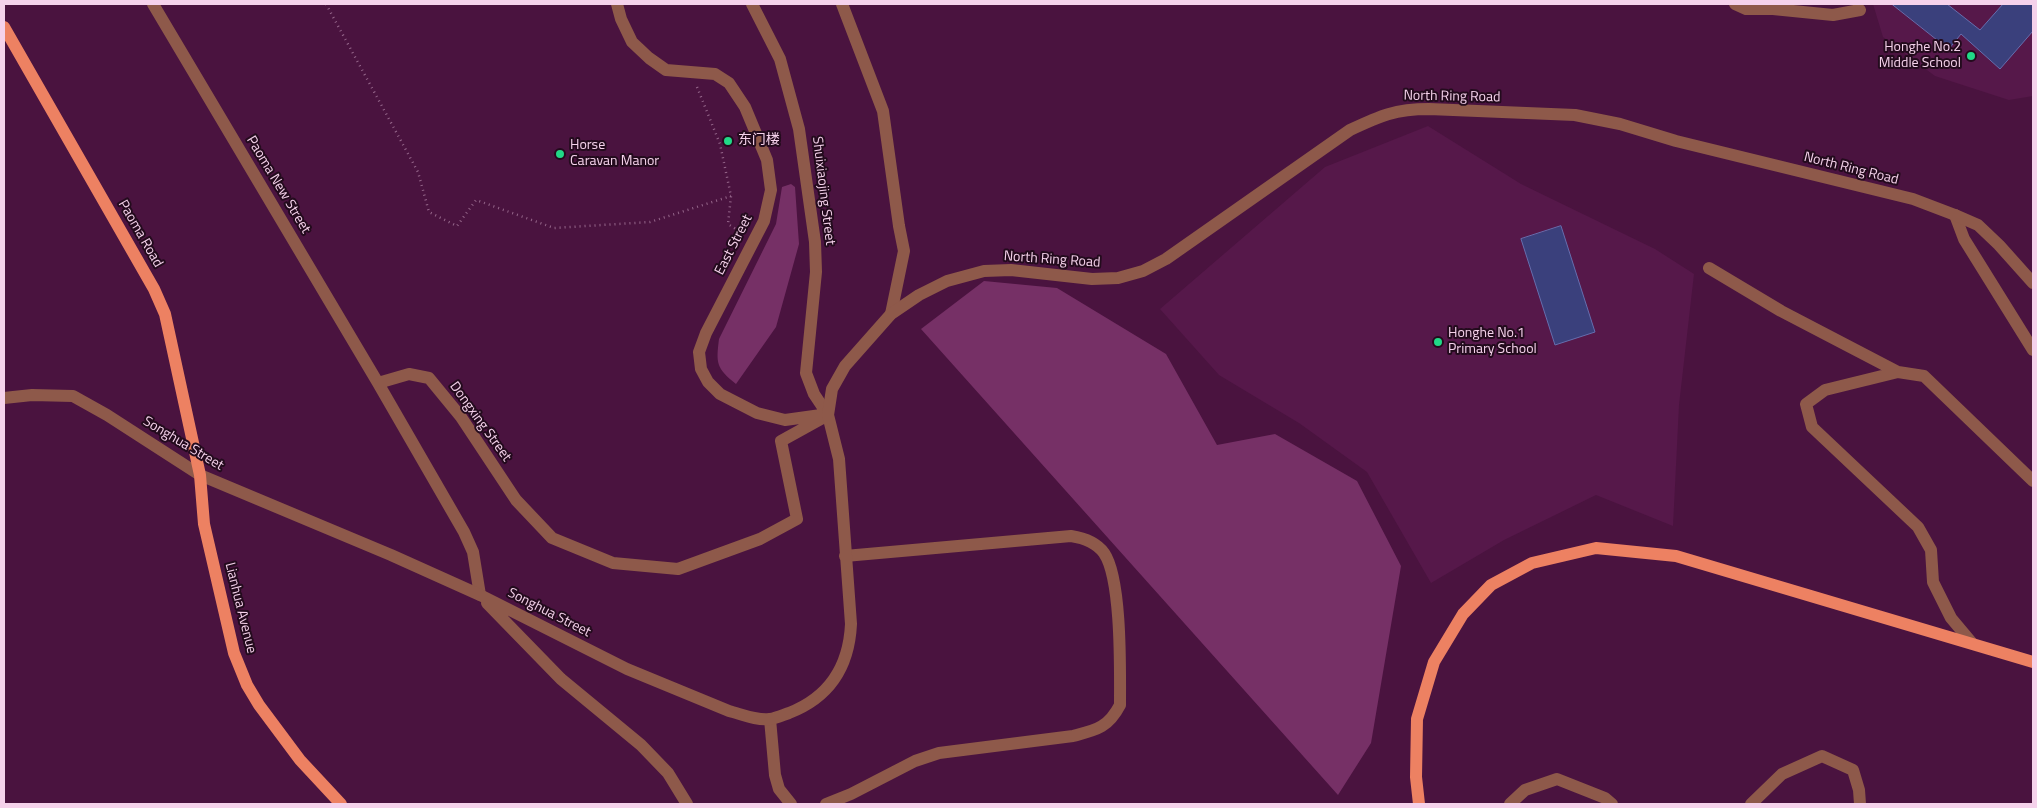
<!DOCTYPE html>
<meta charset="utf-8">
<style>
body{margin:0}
#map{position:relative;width:2037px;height:808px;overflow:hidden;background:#4a133f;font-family:"Titillium Web",sans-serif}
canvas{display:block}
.frame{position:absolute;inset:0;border:5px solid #f5d2eb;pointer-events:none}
</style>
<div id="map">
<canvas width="2037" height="808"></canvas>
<div class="frame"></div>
</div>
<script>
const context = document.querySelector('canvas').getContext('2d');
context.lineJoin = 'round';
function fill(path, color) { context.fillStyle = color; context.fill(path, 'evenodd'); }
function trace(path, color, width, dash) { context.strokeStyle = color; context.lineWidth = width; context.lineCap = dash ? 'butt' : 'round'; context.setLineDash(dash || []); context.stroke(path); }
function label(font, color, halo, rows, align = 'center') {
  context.font = font + ' "Titillium Web","Noto Sans SC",sans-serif'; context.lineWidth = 4; context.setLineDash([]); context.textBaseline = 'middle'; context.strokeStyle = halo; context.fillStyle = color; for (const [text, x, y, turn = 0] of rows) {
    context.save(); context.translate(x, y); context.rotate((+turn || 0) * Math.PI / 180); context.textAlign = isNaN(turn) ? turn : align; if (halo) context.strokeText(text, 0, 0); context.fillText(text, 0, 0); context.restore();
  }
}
const built = new Path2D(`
 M 1873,4 L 2033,4 L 2033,96 L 2009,100 L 1935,76 L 1883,37 Z
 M 1428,126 L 1521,184 L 1655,249 L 1694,274 L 1679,405 L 1673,526 L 1596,495 L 1504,540 L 1431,583 L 1367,472 L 1299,423 L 1219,375 L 1160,309 L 1325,167 Z`);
const green = new Path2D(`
 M 791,184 L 795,187 L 799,244 L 776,327 L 736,384 C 716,368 716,363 719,339 L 776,224 L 782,187 Z
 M 984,281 L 1057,288 L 1166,354 L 1217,445 L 1275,434 L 1357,481 L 1401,566 L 1371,743 L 1338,795 L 921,329 Z`);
const building = new Path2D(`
 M 1892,4 L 1947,4 L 1980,30 L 2003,4 L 2033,4 L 2033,31 L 2000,69 L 1961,34 L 1949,49 Z
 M 1561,226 L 1595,332 L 1555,345 L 1521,239 Z`);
const path = new Path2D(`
 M 326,4 L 418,172 L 429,212 L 457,226 L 476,200 L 554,228 L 650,222 L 731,196
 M 697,87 L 720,144 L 731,196 L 728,224 L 742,233`);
const minor = new Path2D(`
 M 153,4 L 378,383 L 464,532 L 473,552 L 480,595
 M 617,4 L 621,19 L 632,42 L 649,58 L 666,70 L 715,74 L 729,83 L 745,107 L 767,160 L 771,190 L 764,221 L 706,333 L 699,352 L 701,369 L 708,382 L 720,394 L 757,413 L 785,420 L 821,415
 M 752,4 L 780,59 L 799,129 L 815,242 L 816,272 L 806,373 L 814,394 L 828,415
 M 842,4 L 883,111 L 899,226 L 904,251 L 891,314
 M 1735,4 L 1746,9 L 1773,9 L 1833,15 L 1860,10
 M 1955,215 L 1964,239 L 2033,350
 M 1709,268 L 1781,311 L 1898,372
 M 378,383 L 409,374 L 429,378 L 461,417 L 516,500 L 552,538 L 613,563 L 678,569 L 760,539 L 797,519 L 781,441 L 828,415
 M 4,398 L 32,395 L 73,396 L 107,415 L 200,475
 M 1972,643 L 1951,618 L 1933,582 L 1931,550 L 1918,527 L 1812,427 L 1806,404 L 1825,390 L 1898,372 L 1924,376 L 2033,481
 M 770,719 L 775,775 L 779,789 L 791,804
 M 826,804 L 851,794 L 915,761 L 939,753 L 1073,736 C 1096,730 1108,728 1120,705 C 1120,672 1122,579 1104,553 C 1096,542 1084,538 1071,536 L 845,556
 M 1510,804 L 1525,790 L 1557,779 L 1605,798 L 1612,804
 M 1751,804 L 1782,774 L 1822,756 L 1853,770 L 1859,790 L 1860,804`);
const tertiary = new Path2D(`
 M 200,475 L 391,555 L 480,595 L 627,669 L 729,711 C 741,714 757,721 770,719 C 776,718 783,715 789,713 C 830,697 849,666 851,624 L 839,459 L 828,415 L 832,389 L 845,366 L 891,314 L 919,295 L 947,281 L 984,271 L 1011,270 L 1092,279 L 1118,278 L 1143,271 L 1166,259 L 1350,130 C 1380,116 1395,109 1429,109 L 1575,115 L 1620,124 L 1676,141 L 1913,199 L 1955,215 L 1978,225 L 1999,245 L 2033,283
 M 487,603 L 561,679 L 641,745 L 668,773 L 687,804`);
const primary = new Path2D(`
 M 4,27 L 154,289 L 165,314 L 200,475 L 204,524 L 234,653 L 247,685 L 259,705 L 300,760 L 341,804
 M 1419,804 L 1416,777 L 1417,719 L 1434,662 L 1463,614 L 1491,585 L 1532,563 L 1596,548 L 1676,556 L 2033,662`);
const markers = [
 [1971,56,5,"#21d887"],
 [728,141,5,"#21d887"],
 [560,154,5,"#21d887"],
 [1438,342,5,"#21d887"]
];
const poiNames = [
 ["Honghe No.2",1961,48,"right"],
 ["Middle School",1961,64,"right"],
 ["东门楼",738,141],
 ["Horse",570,146],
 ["Caravan Manor",570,162],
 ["Honghe No.1",1448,334],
 ["Primary School",1448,350]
];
const streetNames = [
 ["North Ring Road",1452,97,1],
 ["North Ring Road",1851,169,14],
 ["Paoma New Street",278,185,59],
 ["Shuixiaojing Street",823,191,83],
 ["Paoma Road",140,234,60],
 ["East Street",734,245,-63],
 ["North Ring Road",1052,260,4],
 ["Dongxing Street",480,422,54],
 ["Songhua Street",183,444,31],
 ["Lianhua Avenue",240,608,76],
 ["Songhua Street",549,613,27]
];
fill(built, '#56184a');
fill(green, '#763066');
fill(building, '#3a407c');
trace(building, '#656eae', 1);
trace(path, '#95668a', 2.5, [1, 4]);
trace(minor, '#8e594a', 12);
trace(tertiary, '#8e594a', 12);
trace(primary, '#ed8162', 12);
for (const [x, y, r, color] of markers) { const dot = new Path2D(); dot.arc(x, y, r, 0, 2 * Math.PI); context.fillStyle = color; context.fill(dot); trace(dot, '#230b1d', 2); }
label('14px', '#f5d2eb', '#230b1d', poiNames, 'left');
label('14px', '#f5d2eb', '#230b1d', streetNames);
</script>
